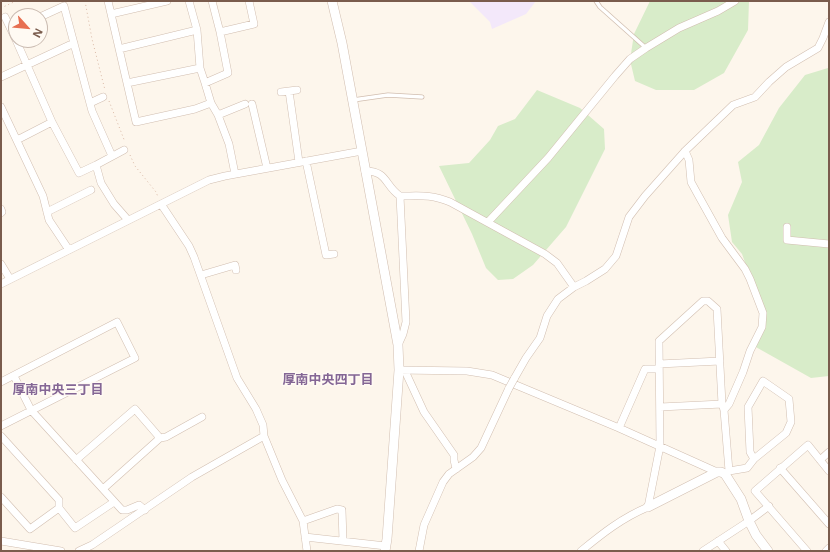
<!DOCTYPE html>
<meta charset="utf-8">
<style>
body{margin:0}
#map{position:relative;width:830px;height:552px;overflow:hidden;background:#fdf6ec;font-family:"Noto Sans",sans-serif}
canvas{display:block}
.frame{position:absolute;inset:0;border:2px solid #7a5c4d;pointer-events:none}
.north{position:absolute;left:8px;top:8px;width:40px;height:40px;box-sizing:border-box;background:#fffaf3;border:1px solid #cabbb1;border-radius:50%;rotate:117deg;font-size:11px;font-weight:700;line-height:16px;text-align:center;color:#7a5c4d}
.north::after{content:'';display:block;margin:auto;width:14px;height:18px;background:#e76f51;clip-path:polygon(50% 0,100% 100%,50% 72%,0 100%)}
</style>
<div id="map">
<canvas width="830" height="552"></canvas>
<div class="frame"></div>
<div class="north">N</div>
</div>
<script>
const context = document.querySelector('canvas').getContext('2d');
context.lineJoin = 'round';
function fill(path, color) { context.fillStyle = color; context.fill(path, 'evenodd'); }
function trace(path, color, width, dash) { context.strokeStyle = color; context.lineWidth = width; context.lineCap = dash ? 'butt' : 'round'; context.setLineDash(dash || []); context.stroke(path); }
function label(font, color, halo, rows, align = 'center') {
  context.font = font + ' "Noto Sans","Noto Sans JP",sans-serif'; context.lineWidth = 3; context.setLineDash([]); context.textBaseline = 'middle'; context.strokeStyle = halo; context.fillStyle = color; for (const [text, x, y, turn = 0] of rows) {
    context.save(); context.translate(x, y); context.rotate((+turn || 0) * Math.PI / 180); context.textAlign = isNaN(turn) ? turn : align; if (halo) context.strokeText(text, 0, 0); context.fillText(text, 0, 0); context.restore();
  }
}
const education = new Path2D(`
 M 469,1 L 536,1 L 526,14 L 492,29 L 490,22 Z`);
const green = new Path2D(`
 M 650,1 L 749,1 L 748,30 L 724,73 L 694,90 L 656,90 L 635,81 L 630,60 L 634,34 Z
 M 828,68 L 829,69 L 829,376 L 811,378 L 754,346 L 764,315 L 742,254 L 732,242 L 728,215 L 742,182 L 738,162 L 759,145 L 779,108 L 805,75 Z
 M 537,90 L 580,108 L 604,129 L 605,149 L 566,227 L 533,265 L 513,279 L 498,280 L 486,268 L 472,234 L 439,166 L 469,163 L 490,140 L 498,126 L 515,119 Z`);
const path = new Path2D(`
 M 85,1 L 92,39 L 105,90
 M 1,8 L 16,1
 M 109,101 L 125,142
 M 130,155 L 135,166 L 156,192 L 158,197`);
const service = new Path2D(`
 M 596,1 L 600,7 L 646,48
 M 353,100 L 388,95 L 422,97`);
const minor = new Path2D(`
 M 108,1 L 111,14 L 167,1
 M 189,1 L 197,30 L 200,68 L 205,83 L 211,103 L 218,115 L 229,144 L 235,174
 M 212,1 L 220,32
 M 111,14 L 136,122 L 195,109 L 211,103
 M 5,17 L 16,40
 M 40,17 L 64,6 L 92,111 L 112,156
 M 16,40 L 52,122 L 79,173 L 96,165 L 101,183 L 114,204 L 128,220
 M 119,49 L 197,30
 M 1,77 L 74,43
 M 127,83 L 200,68
 M 205,83 L 228,73 L 220,32 L 254,24 L 249,1
 M 289,91 L 299,162
 M 281,92 L 297,90
 M 90,103 L 103,97
 M 252,104 L 267,168
 M 1,107 L 43,196 L 49,220 L 69,250
 M 218,115 L 245,104
 M 17,140 L 52,122
 M 685,151 L 689,160 L 691,182 L 697,193 L 722,238 L 745,269 L 750,279 L 763,313 L 762,327 L 750,351 L 743,372 L 729,404 L 724,410
 M 306,161 L 326,255 L 334,254
 M 96,165 L 124,150
 M 365,171 C 388,171 384,185 400,196 C 420,196 430,194 450,202 L 545,254 L 557,263 L 574,287
 M 161,204 L 189,246 L 194,257 L 237,378 L 256,409 L 263,425 L 264,436 L 282,480 L 303,521 L 307,551
 M 1,209 L 2,212 L 1,213
 M 47,212 L 91,190
 M 488,222 L 548,158 L 615,76 L 630,59 L 646,48 L 679,28 L 718,11 L 735,1
 M 787,227 L 787,240 L 829,244
 M 1,264 L 10,279
 M 201,275 L 235,265 L 236,270
 M 1,284 L 209,180 L 225,176 L 362,151
 M 398,345 L 403,334 L 406,322 L 400,196
 M 659,364 L 720,361
 M 399,370 L 467,371 L 492,375 L 619,428 L 717,472
 M 405,371 L 424,412 L 454,455 L 454,460 L 456,469
 M 14,376 L 31,410 L 122,510 L 127,510 L 139,505 L 145,510
 M 514,379 L 526,358 L 540,338 L 547,316 L 558,299 L 574,287 L 586,281 L 605,269 L 616,256 L 629,217 L 645,196 L 685,151 L 733,105 L 755,97 L 769,82 L 786,67 L 818,48 L 823,38 L 829,22
 M 1,382 L 117,322 L 135,358 L 1,426
 M 660,407 L 722,404
 M 619,428 L 645,369 L 659,369
 M 1,436 L 59,500 L 59,508 L 75,528 L 114,502
 M 76,460 L 135,409 L 160,438
 M 820,460 L 829,452
 M 780,468 L 829,524
 M 729,471 L 747,468 L 754,459 L 786,433 L 791,422 L 789,399 L 763,381 L 748,407 L 750,452 L 754,459
 M 103,489 L 160,438 L 166,437 L 202,417
 M 1,497 L 30,529 L 59,508
 M 303,521 L 337,509 L 342,510 L 343,541
 M 305,537 L 386,546
 M 1,541 L 61,551
 M 718,541 L 726,551
 M 79,551 L 92,545 L 192,477 L 264,436
 M 419,551 L 424,525 L 443,482 L 449,474 L 473,457 L 481,448 L 509,388
 M 581,551 C 603,533 622,518 648,507 L 660,446 L 659,341 L 703,301 L 708,301 L 717,309 L 722,404 L 724,410 L 729,471 L 725,474
 M 703,551 L 749,521 L 769,506
 M 807,551 L 755,491 L 808,445 L 829,471
 M 826,551 L 829,548`);
const tertiary = new Path2D(`
 M 332,1 L 342,43 L 398,345 L 399,370 L 387,539 L 385,551
 M 648,507 L 717,472 L 721,472 L 725,474 L 741,499 L 749,521 L 756,535 L 768,551`);
const minorBridge = new Path2D(`
 M 509,388 L 514,379`);
const neighbourhoodNames = [
 ["厚南中央四丁目",328,380],
 ["厚南中央三丁目",58,390]
];
fill(education, '#f3e8fa');
fill(green, '#d8ecc9');
trace(service, '#d1beb0', 5);
trace(minor, '#d1beb0', 8);
trace(tertiary, '#d1beb0', 10);
trace(path, '#d9b8a5', 1, [1, 3]);
trace(service, '#fff', 3.5);
trace(minor, '#fff', 7);
trace(tertiary, '#fff', 9);
trace(minorBridge, '#d1beb0', 8, []);
trace(minorBridge, '#fff', 7);
label('bold 13px', '#846695', '#fffaf3', neighbourhoodNames);
</script>
